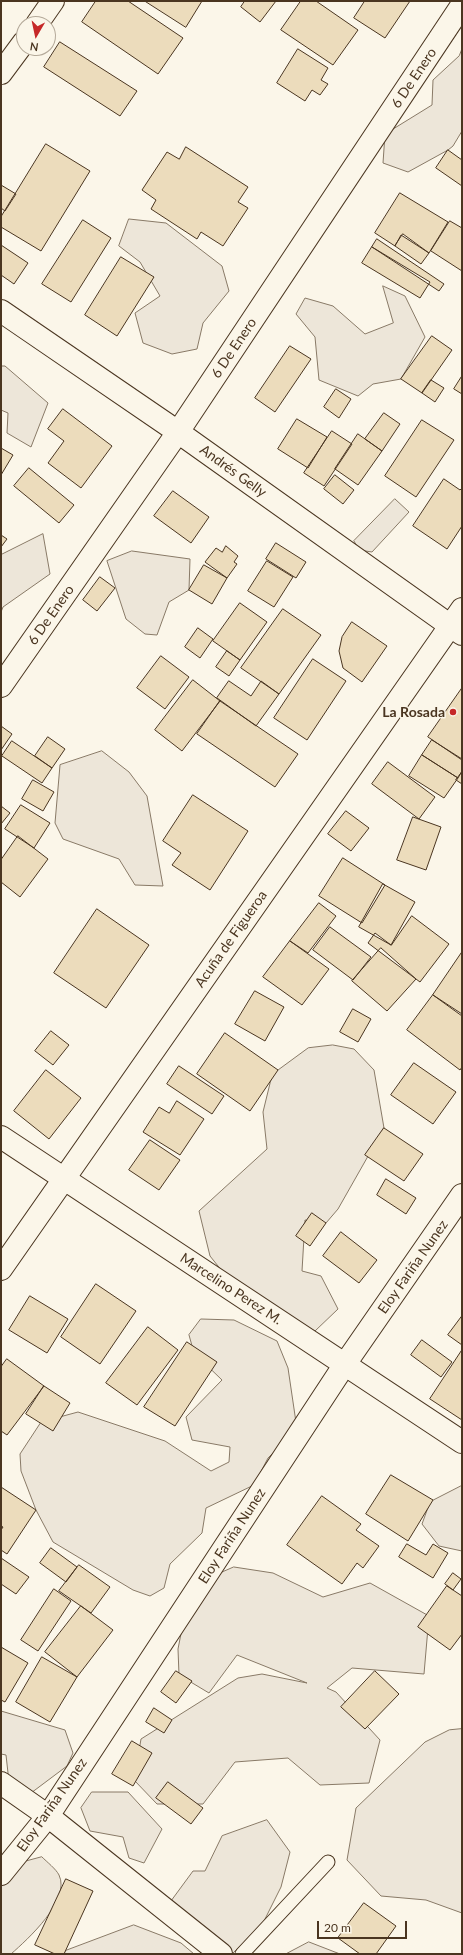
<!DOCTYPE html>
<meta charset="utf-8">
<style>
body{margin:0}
#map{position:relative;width:463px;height:1955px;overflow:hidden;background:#fbf6e9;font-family:Lato,sans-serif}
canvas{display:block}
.frame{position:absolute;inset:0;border:2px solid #4a3520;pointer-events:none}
.north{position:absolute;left:16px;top:16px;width:40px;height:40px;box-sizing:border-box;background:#fbf6e9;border:1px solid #b4a999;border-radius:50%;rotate:189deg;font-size:11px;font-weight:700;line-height:16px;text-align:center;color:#4a3520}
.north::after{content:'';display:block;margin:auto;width:14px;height:18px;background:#c62828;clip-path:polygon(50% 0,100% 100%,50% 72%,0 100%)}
.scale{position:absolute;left:317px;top:1921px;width:90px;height:18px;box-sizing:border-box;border:2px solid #4a3520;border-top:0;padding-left:5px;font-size:12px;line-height:14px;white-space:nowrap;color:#4a3520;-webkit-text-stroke:3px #fbf6e9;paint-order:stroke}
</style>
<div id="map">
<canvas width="463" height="1955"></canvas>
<div class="frame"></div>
<div class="north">N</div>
<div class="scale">20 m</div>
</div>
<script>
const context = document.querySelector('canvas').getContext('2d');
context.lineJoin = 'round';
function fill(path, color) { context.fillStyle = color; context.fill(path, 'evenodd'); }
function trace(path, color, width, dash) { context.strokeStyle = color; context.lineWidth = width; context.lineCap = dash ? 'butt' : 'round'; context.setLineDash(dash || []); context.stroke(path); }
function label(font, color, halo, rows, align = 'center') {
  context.font = font + ' Lato,sans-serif'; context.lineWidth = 3; context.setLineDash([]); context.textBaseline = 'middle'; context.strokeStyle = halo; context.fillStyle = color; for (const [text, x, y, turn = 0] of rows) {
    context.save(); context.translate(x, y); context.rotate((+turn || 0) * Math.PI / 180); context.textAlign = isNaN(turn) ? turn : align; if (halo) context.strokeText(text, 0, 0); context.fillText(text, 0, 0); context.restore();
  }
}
const green = new Path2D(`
 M 462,49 L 462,131 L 453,146 L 448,150 L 408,172 L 383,163 L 385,134 L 432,105 L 433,80 L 459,56 Z
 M 129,219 L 166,223 L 222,266 L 229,291 L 203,323 L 197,349 L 172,354 L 143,343 L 135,313 L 160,296 L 140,262 L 119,246 Z
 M 383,286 L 405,296 L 425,337 L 401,379 L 373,384 L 358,396 L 319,380 L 315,337 L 296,314 L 305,298 L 333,306 L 365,334 L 393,323 Z
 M 1,366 L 5,366 L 48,403 L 31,447 L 7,433 L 8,413 L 1,410 Z
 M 395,499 L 409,512 L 372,552 L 359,550 L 354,541 Z
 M 43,534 L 50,574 L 3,607 L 1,612 L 1,555 Z
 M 132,551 L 190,559 L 189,590 L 169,602 L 157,635 L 145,634 L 126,619 L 107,561 Z
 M 102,751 L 129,772 L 147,796 L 163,886 L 135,885 L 119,859 L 63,839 L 55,823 L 60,765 Z
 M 333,1045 L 354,1049 L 374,1070 L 384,1128 L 338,1209 L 326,1223 L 305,1220 L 302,1271 L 321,1276 L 338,1309 L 315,1331 L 246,1301 L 210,1256 L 199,1211 L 267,1149 L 263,1112 L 273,1071 L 278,1070 L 308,1048 Z
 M 201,1319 L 234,1320 L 277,1341 L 288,1368 L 297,1429 L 268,1458 L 254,1485 L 206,1508 L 202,1533 L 170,1564 L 164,1588 L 150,1596 L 133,1590 L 53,1542 L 36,1510 L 21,1471 L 20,1454 L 41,1422 L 78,1412 L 165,1441 L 211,1471 L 229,1462 L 230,1447 L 192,1440 L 186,1417 L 222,1380 L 194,1353 L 189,1335 Z
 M 461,1486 L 462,1486 L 462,1551 L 439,1546 L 422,1524 L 430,1502 Z
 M 234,1567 L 273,1573 L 323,1597 L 370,1583 L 429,1616 L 424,1674 L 352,1668 L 327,1688 L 336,1692 L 380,1740 L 369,1783 L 320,1785 L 288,1758 L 235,1762 L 203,1804 L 157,1804 L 134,1780 L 141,1739 L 238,1678 L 262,1674 L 307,1683 L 237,1655 L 209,1693 L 179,1675 L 178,1649 L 187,1603 L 211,1577 Z
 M 1,1711 L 65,1730 L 73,1753 L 67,1766 L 31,1793 L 9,1782 L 6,1755 L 1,1754 Z
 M 462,1729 L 462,1913 L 426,1900 L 381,1896 L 347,1860 L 356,1808 L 425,1742 L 449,1730 Z
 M 92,1792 L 128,1792 L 162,1829 L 144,1863 L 129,1858 L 123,1837 L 90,1831 L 81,1808 Z
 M 267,1820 L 290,1852 L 281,1887 L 263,1923 L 232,1954 L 217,1954 L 168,1905 L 193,1871 L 205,1871 L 222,1836 Z
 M 42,1857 C 47,1862 56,1869 59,1875 C 71,1900 28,1939 11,1954 L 1,1954 L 1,1882 L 12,1865 Z
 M 134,1925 L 181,1943 L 194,1954 L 64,1954 L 65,1951 Z
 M 309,1942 L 340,1954 L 286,1954 Z`);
const building = new Path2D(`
 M 96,1 L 128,1 L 183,38 L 158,74 L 82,22 Z
 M 145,1 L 202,1 L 186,27 Z
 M 245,1 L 276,1 L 260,22 L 241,7 Z
 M 301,1 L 316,1 L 358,30 L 333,65 L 281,30 Z
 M 365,1 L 410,1 L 385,38 L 354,18 Z
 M 60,42 L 137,91 L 120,116 L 44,67 Z
 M 298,49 L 328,68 L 321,80 L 328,84 L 320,95 L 312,90 L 305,101 L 277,83 Z
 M 46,144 L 90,171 L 41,251 L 1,227 L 1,217 Z
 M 186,147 L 248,187 L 238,202 L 248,208 L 223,246 L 201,232 L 197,239 L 151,209 L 156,200 L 142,190 L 167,152 L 179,159 Z
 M 448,150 L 462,160 L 462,186 L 436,168 Z
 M 1,185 L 16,194 L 5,211 L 1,208 Z
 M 400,193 L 448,222 L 429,253 L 401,235 L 395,246 L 375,233 Z
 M 83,220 L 111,238 L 71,302 L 42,284 Z
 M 450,221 L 462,228 L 462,271 L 431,251 Z
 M 403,234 L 429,253 L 421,264 L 395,246 Z
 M 377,239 L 444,284 L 439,291 L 372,247 Z
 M 1,245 L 28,263 L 14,284 L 1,275 Z
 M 372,247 L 430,282 L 420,298 L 362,263 Z
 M 121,257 L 154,277 L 117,336 L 85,315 Z
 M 432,336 L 452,350 L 422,393 L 401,379 Z
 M 290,346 L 311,359 L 275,412 L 255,398 Z
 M 462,376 L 462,394 L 454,389 Z
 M 431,380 L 444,388 L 435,402 L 422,393 Z
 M 336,389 L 351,399 L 339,418 L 324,407 Z
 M 63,409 L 112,446 L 81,488 L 48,463 L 64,441 L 48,429 Z
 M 384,413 L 400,424 L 382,451 L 365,439 Z
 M 297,419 L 327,437 L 308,468 L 278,449 Z
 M 422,420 L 454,440 L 416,497 L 385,476 Z
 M 332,431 L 352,444 L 324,486 L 304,473 Z
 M 358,434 L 382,451 L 358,485 L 335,469 Z
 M 1,448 L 13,455 L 1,475 Z
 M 29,468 L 74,505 L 59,523 L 14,486 Z
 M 335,475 L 354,490 L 343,504 L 324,489 Z
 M 444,479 L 460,490 L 462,488 L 462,526 L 447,549 L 413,526 Z
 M 173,491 L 209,517 L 191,543 L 154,516 Z
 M 1,535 L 7,539 L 1,547 Z
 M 276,543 L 306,562 L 296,578 L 266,559 Z
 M 226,546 L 238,556 L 234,562 L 237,564 L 227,578 L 205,562 L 216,548 L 222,552 Z
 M 267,561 L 293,577 L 274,607 L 248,591 Z
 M 204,565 L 227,578 L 212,604 L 189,590 Z
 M 100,577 L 115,588 L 97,611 L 83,600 Z
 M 240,603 L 267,622 L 240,660 L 213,641 Z
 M 283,609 L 321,635 L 279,694 L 241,668 Z
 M 352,622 L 387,646 L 362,682 L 343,668 L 339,651 L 342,637 Z
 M 198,628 L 213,639 L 200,658 L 185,647 Z
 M 227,651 L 240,660 L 229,676 L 216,667 Z
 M 161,656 L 189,677 L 165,709 L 137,688 Z
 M 313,659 L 346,681 L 307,740 L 274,718 Z
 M 193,680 L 220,701 L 182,751 L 155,730 Z
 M 229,681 L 251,696 L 261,681 L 279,694 L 256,726 L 217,698 Z
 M 462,688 L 462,760 L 428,737 Z
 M 220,701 L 298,754 L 275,787 L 197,734 Z
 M 1,726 L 12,734 L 1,750 Z
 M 48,737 L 65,749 L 52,768 L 35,756 Z
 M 432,740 L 462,759 L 462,771 L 458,778 L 422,755 Z
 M 12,741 L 52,768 L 42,783 L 2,756 Z
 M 422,755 L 458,778 L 444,798 L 409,776 Z
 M 388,762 L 435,797 L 419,819 L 372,784 Z
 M 462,772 L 462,784 L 456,780 Z
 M 33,780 L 54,792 L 43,811 L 22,799 Z
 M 193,795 L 248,831 L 210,890 L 172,865 L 181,853 L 163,841 Z
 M 21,805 L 50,823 L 34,848 L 5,829 Z
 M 1,806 L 10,813 L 1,824 Z
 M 346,811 L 369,828 L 351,851 L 328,834 Z
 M 413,817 L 441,827 L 426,870 L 397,860 Z
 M 18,836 L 48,859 L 20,897 L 1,882 L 1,860 Z
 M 343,858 L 385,885 L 362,923 L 319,896 Z
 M 383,884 L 415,902 L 391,945 L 359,927 Z
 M 319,903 L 336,916 L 308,953 L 290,941 Z
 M 97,909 L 149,945 L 106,1008 L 54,973 Z
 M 412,916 L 449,944 L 420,982 L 368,943 L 375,933 L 391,945 Z
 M 330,927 L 371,957 L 353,980 L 313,950 Z
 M 290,941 L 329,969 L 302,1005 L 263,977 Z
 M 381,948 L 416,979 L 387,1011 L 352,981 Z
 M 462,952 L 462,1014 L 433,995 Z
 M 255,991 L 284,1007 L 265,1041 L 235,1024 Z
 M 433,995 L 462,1016 L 462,1067 L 460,1070 L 407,1030 Z
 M 353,1009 L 371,1019 L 358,1042 L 340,1032 Z
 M 51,1031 L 69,1045 L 53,1065 L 35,1051 Z
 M 225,1033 L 278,1070 L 250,1111 L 197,1074 Z
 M 414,1063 L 456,1092 L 433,1124 L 391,1095 Z
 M 179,1066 L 224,1096 L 212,1114 L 167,1084 Z
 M 46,1070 L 81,1098 L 49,1139 L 14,1111 Z
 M 177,1101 L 204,1119 L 180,1155 L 143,1132 L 159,1107 L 169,1113 Z
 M 384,1128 L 423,1154 L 404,1181 L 365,1155 Z
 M 150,1140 L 180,1160 L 159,1190 L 129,1170 Z
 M 386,1179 L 416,1198 L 406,1214 L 377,1195 Z
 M 312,1213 L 326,1223 L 310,1246 L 296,1236 Z
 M 341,1232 L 377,1260 L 359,1283 L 323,1256 Z
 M 96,1284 L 136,1311 L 100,1364 L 61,1337 Z
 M 30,1296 L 68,1319 L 47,1353 L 9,1330 Z
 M 462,1316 L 462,1345 L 448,1335 Z
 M 148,1327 L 178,1350 L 137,1405 L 106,1383 Z
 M 422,1340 L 452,1362 L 441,1377 L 411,1355 Z
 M 187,1342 L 217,1362 L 175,1426 L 144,1407 Z
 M 462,1350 L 462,1420 L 430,1399 Z
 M 7,1359 L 44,1386 L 7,1435 L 1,1431 L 1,1367 Z
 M 44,1386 L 70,1403 L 53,1431 L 26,1414 Z
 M 391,1475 L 433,1500 L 408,1541 L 366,1514 Z
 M 1,1487 L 36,1510 L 7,1554 L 1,1550 L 1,1530 L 3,1527 L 1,1526 Z
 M 322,1496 L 361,1524 L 356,1530 L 379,1546 L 363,1568 L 357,1563 L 342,1584 L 287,1545 Z
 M 407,1544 L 426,1555 L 433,1544 L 448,1553 L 433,1578 L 399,1557 Z
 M 51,1548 L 77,1567 L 66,1582 L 40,1563 Z
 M 1,1558 L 29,1577 L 16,1594 L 1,1584 Z
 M 79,1565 L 110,1587 L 91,1613 L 59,1591 Z
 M 453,1573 L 461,1579 L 453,1590 L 445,1584 Z
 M 447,1586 L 462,1596 L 462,1634 L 450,1650 L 418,1627 Z
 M 54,1589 L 71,1601 L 38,1651 L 21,1640 Z
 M 81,1606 L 113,1630 L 77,1677 L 45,1652 Z
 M 1,1647 L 28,1663 L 5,1702 L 1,1700 Z
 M 42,1657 L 77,1677 L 50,1722 L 16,1702 Z
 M 176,1671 L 192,1681 L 176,1703 L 161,1692 Z
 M 375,1671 L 399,1694 L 365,1729 L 341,1707 Z
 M 154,1708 L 172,1720 L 164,1733 L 146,1722 Z
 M 132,1741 L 152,1753 L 133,1786 L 112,1774 Z
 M 168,1782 L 203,1808 L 191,1824 L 156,1798 Z
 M 66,1879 L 93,1891 L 64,1954 L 55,1954 L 35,1945 Z
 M 364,1903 L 396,1926 L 376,1954 L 360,1954 L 338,1938 Z`);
const lane = new Path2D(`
 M 242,1954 L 328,1862`);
const street = new Path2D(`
 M 37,24 L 53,1
 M 1,73 L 24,42
 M 1,311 L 178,432 L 462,634
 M 1,686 L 178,432 L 462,5
 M 1,1137 L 462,1442
 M 1,1269 L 462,609
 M 1,1783 L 48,1816 L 221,1954
 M 1,1874 L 48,1816 L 345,1364 L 462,1195`);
const markers = [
 [453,712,4,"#c62828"]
];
const streetNames = [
 ["6 De Enero",414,78,-56],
 ["6 De Enero",234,348,-56],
 ["Andrés Gelly",233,471,36],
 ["6 De Enero",51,615,-55],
 ["Acuña de Figueroa",231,939,-55],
 ["Eloy Fariña Nunez",413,1267,-55],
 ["Marcelino Perez M.",231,1289,33],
 ["Eloy Fariña Nunez",232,1536,-57],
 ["Eloy Fariña Nunez",52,1805,-55]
];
const poiNames = [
 ["La Rosada",445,712]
];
fill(green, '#ede6d9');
trace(green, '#887966', 1);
fill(building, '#ecdcbc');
trace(building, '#4a3520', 1);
trace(lane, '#4a3520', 15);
trace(street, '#4a3520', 24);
trace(lane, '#fbf6e9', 13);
trace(street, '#fbf6e9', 22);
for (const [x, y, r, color] of markers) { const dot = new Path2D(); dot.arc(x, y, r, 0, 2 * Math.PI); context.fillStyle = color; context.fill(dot); trace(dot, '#fbf6e9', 1.5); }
label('14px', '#4a3520', '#fbf6e9', streetNames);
label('bold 14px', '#4a3520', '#fbf6e9', poiNames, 'right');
</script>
